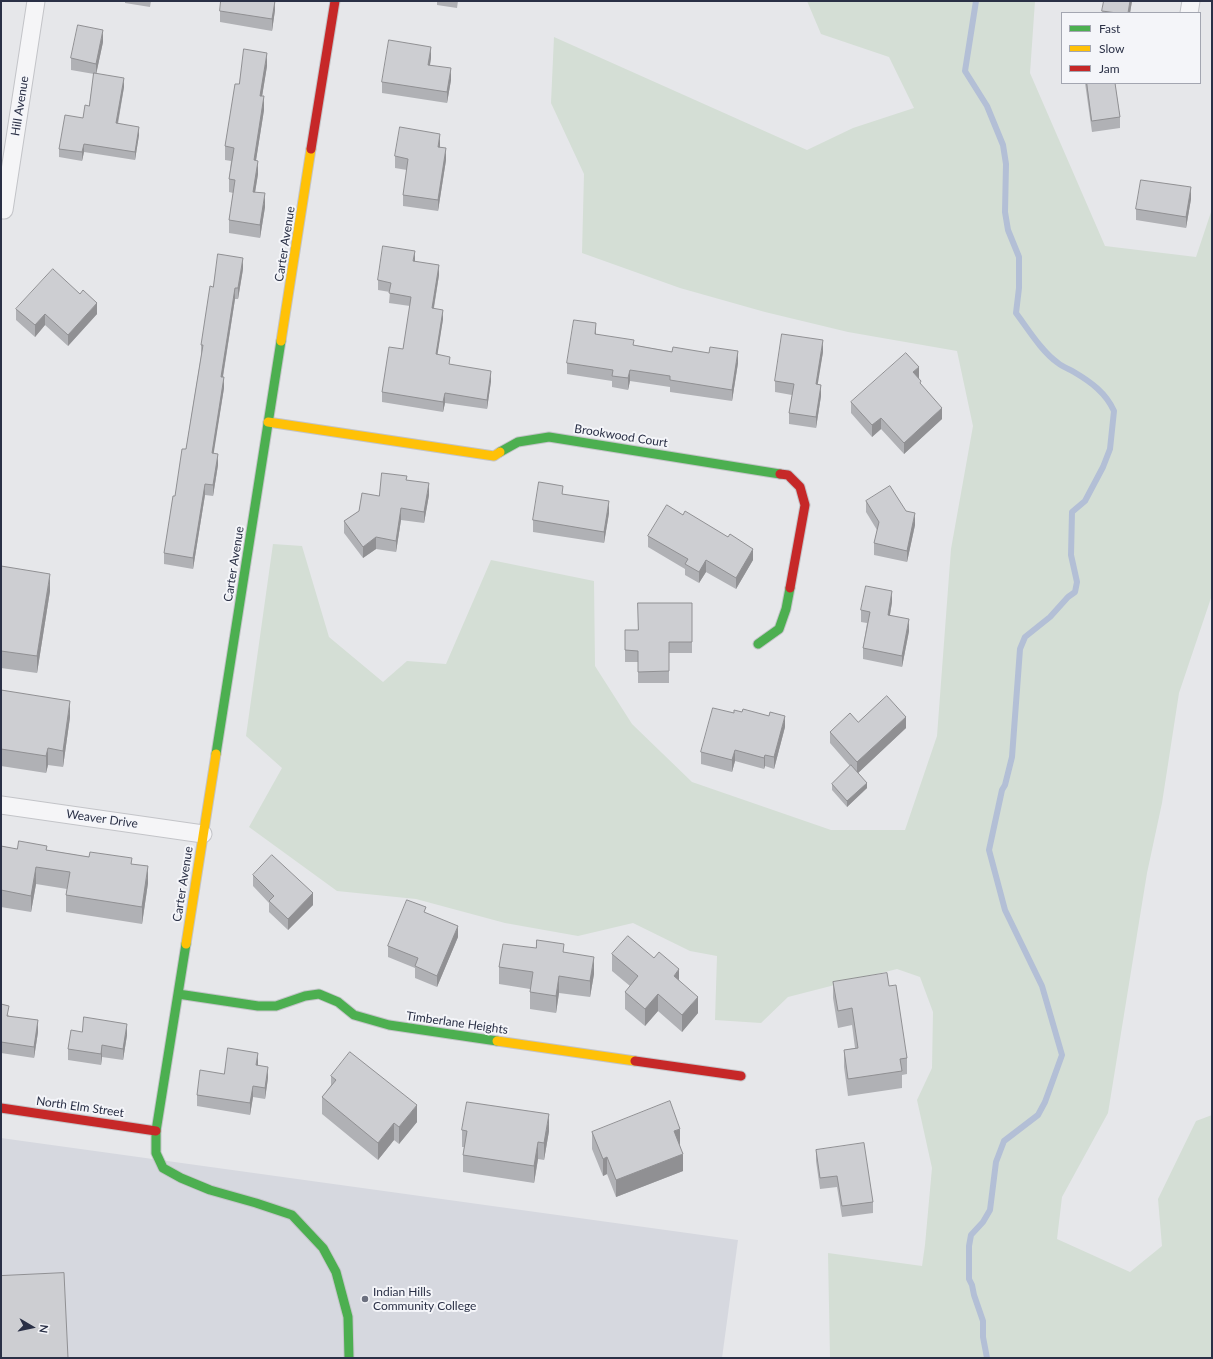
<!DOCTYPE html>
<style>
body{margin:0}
#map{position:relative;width:1213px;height:1359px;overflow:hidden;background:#e6e7ea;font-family:Lato,sans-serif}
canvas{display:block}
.frame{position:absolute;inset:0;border:2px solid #2a3046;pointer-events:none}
.legend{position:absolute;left:1061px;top:12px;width:140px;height:72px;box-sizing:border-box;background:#f4f5f9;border:1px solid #a3a6b1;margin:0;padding:5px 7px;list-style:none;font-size:12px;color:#2a3046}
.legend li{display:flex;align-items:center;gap:8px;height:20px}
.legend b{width:20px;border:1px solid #a3a6b1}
.north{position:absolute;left:12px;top:1307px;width:40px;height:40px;-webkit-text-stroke:3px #f4f5f9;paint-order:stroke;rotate:99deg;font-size:11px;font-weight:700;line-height:16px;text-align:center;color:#2a3046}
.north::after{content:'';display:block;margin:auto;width:14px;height:18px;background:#2a3046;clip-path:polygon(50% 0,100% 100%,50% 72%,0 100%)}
</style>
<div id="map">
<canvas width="1213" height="1359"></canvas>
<div class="frame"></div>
<ul class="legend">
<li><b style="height:5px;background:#4caf50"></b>Fast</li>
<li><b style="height:5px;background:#ffc107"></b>Slow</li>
<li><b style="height:5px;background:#c62828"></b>Jam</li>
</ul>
<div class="north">N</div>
</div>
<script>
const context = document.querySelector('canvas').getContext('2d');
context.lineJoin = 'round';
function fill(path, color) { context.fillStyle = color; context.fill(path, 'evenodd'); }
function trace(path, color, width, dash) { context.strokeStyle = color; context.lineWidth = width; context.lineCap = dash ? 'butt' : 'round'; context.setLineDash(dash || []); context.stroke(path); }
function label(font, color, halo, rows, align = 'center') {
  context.font = font + ' Lato,sans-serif'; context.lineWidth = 4; context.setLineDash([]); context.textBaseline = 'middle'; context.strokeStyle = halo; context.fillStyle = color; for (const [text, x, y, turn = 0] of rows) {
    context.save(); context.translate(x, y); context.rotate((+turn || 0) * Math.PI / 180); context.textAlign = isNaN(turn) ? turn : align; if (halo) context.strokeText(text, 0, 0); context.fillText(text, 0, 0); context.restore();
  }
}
const built = new Path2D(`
 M 1,1138 L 738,1240 L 722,1358 L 1,1358 Z`);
const green = new Path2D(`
 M 807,1 L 1035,1 L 1030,73 L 1105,246 L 1196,257 L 1212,209 L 1212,595 L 1179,693 L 1162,803 L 1147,873 L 1108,1113 L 1062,1197 L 1057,1239 L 1130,1272 L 1162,1246 L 1158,1199 L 1196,1121 L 1212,1115 L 1212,1358 L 830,1358 L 828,1253 L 922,1266 L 925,1245 L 932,1168 L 917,1100 L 932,1068 L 933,1012 L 920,977 L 897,969 L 788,997 L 761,1023 L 715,1020 L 717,956 L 690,951 L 633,923 L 578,936 L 505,923 L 416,899 L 337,891 L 249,827 L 282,768 L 246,736 L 273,544 L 302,546 L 329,637 L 383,682 L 407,661 L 446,664 L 491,560 L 594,581 L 595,666 L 632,724 L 692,782 L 831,830 L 905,830 L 937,736 L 951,549 L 973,426 L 957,351 L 848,332 L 765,312 L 680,288 L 582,253 L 584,174 L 551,103 L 554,37 L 807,150 L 853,128 L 914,108 L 889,57 L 821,34 Z`);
const stream = new Path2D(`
 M 976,1 L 965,71 L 987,106 L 1003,145 L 1006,164 L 1005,212 L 1008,230 L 1019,257 L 1019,288 L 1016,313 C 1028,329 1042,352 1058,363 C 1063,367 1069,369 1074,372 C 1091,382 1106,393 1114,411 L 1110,449 L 1103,467 L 1085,501 L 1072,512 L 1071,555 L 1077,582 L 1075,592 L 1068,597 L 1050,617 L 1025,637 L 1020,649 L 1012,757 L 1005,785 L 1002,790 L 989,850 L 1005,910 L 1042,986 L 1062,1055 L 1045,1102 L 1038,1115 L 1004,1141 L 996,1162 L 990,1210 L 983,1222 L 971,1235 L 969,1246 L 969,1279 L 972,1285 L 974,1295 L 983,1321 L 983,1337 L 987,1358`);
const street = new Path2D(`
 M 1189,13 L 1191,1
 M 4,210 L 36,1
 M 1,805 L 203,834`);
const fast = new Path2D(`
 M 500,452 L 518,442 L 549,437 L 780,474
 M 758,644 L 779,629 L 786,609 L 790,588
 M 216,754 L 281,341
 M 186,944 L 156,1131 L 156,1153 L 163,1168 L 181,1178 L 210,1190 L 256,1203 L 292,1215 L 323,1248 L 336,1272 L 348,1317 L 349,1358
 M 178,994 L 258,1006 L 276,1006 L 305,996 L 319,994 L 338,1002 L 354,1015 L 389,1025 L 497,1041`);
const slow = new Path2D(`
 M 281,341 L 311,149
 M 268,422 L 494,456 L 500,452
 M 186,944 L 216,754
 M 497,1041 L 635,1061`);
const jam = new Path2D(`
 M 311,149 L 335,1
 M 780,474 L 788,475 L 800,487 L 805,505 L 790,588
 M 635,1061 L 741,1076
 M 1,1108 L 156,1131`);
const wall = new Path2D(`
 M 125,1 L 151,1 L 150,7 L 125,3 Z
 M 275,1 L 275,10 L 272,31 L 220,22 L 220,11 Z
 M 437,1 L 458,1 L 457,8 L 437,5 Z
 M 1104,1 L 1132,1 L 1130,13 L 1102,13 Z
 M 103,42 L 96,74 L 124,87 L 118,124 L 139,135 L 135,160 L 84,152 L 82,161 L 59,157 L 59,149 L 83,118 L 89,106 L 94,74 L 71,70 L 71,58 Z
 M 431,58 L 430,65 L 451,80 L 447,103 L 382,93 L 382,82 Z
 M 267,66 L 262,96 L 264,110 L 256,160 L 258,174 L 255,192 L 265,207 L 260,238 L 229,233 L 229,220 L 233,193 L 229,192 L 229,179 L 231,161 L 225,160 L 225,146 L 239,84 Z
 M 1085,83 L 1115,83 L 1120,117 L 1120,128 L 1092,132 Z
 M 440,145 L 440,147 L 446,160 L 438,211 L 403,206 L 403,195 L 407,170 L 395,168 L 395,156 Z
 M 1191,199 L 1186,228 L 1136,220 L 1136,209 Z
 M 414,262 L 439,275 L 434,308 L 443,319 L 437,355 L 450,365 L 491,381 L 487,409 L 445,403 L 443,412 L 382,402 L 382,392 L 403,349 L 410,306 L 389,303 L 390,292 L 378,290 L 378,280 Z
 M 243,269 L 238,299 L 235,299 L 223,377 L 224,388 L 213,454 L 218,465 L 213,496 L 205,495 L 193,569 L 164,564 L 164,553 L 175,496 L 186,449 L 201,356 L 201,345 Z
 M 16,309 L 97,314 L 68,346 L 45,325 L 35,337 L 16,320 Z
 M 596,334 L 634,345 L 738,363 L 732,401 L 670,392 L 670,387 L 630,381 L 628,390 L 612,387 L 612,381 L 567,374 L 567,363 Z
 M 823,352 L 817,384 L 821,396 L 816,428 L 789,424 L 789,413 L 792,395 L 775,392 L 775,381 Z
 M 918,378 L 921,384 L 942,419 L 904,454 L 881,429 L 872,437 L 851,413 L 851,402 L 919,378 Z
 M 407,480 L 429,495 L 424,523 L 401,520 L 396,552 L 376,549 L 363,558 L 344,533 L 344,521 L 359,511 L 379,496 Z
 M 563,494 L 609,513 L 604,543 L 533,532 L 533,520 Z
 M 866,501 L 906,511 L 915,525 L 907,562 L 874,555 L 874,543 L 877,530 L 866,512 Z
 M 648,536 L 753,560 L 736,589 L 706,572 L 699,583 L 685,575 L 685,569 L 648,547 Z
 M 1,566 L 50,591 L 37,673 L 1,668 Z
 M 892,602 L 890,615 L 909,631 L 902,667 L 863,659 L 863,648 L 867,623 L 861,622 L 861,610 Z
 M 692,603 L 692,653 L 669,653 L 669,683 L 638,683 L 638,662 L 625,662 L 625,650 L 638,630 Z
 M 1,690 L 70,717 L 63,767 L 48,765 L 46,773 L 1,766 Z
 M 858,722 L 906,728 L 858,773 L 867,788 L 847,807 L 832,790 L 832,784 L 850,766 L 830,743 L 830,732 Z
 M 785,727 L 774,769 L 765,766 L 764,769 L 735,761 L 732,772 L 701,764 L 701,752 Z
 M 1,846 L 17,849 L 47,850 L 132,864 L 148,883 L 142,924 L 66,912 L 66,895 L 67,889 L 36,884 L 31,912 L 1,907 Z
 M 253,875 L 313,905 L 288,930 L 269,912 L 269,903 L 253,886 Z
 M 426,913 L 458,937 L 437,987 L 415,978 L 415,968 L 388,957 L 388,946 Z
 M 564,952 L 594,974 L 590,997 L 559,993 L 556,1013 L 530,1009 L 530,989 L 499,984 L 499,967 Z
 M 612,954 L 679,980 L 698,1013 L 682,1032 L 658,1011 L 645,1026 L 625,1009 L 625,992 L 630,986 L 612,971 Z
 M 833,982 L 889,986 L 907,1058 L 907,1074 L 902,1075 L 902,1088 L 848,1096 L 844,1067 L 844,1050 L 855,1048 L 852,1025 L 838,1028 L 833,998 Z
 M 1,1004 L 9,1016 L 38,1032 L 34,1058 L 1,1053 Z
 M 82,1032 L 127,1035 L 123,1060 L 102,1057 L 101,1065 L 68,1060 L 68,1049 Z
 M 258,1065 L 268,1078 L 265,1099 L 253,1097 L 250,1115 L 197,1106 L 197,1095 L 224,1074 Z
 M 331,1076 L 417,1122 L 399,1144 L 394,1140 L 378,1160 L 322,1114 L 322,1097 L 331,1085 Z
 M 462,1130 L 549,1131 L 544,1160 L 538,1159 L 534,1183 L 463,1172 L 463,1155 L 464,1147 L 462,1147 Z
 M 592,1132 L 680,1146 L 683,1171 L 616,1197 L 607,1174 L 603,1176 L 592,1149 Z
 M 816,1150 L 873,1202 L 873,1213 L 842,1217 L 837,1187 L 820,1189 L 816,1161 Z`);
const shadedWall = new Path2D(`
 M 275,1 L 275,10 L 272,31 L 272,19 Z
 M 1130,1 L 1132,1 L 1130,13 L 1128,13 Z
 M 103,30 L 103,42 L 96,75 L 96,64 Z
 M 431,47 L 431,58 L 428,76 L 428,65 Z
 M 267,53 L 267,66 L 260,109 L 260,96 Z
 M 451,68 L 451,80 L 447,103 L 447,92 Z
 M 124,78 L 124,87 L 116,132 L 116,123 Z
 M 264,96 L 264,110 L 254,173 L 254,160 Z
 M 139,127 L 139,135 L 135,160 L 135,152 Z
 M 440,134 L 440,145 L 438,159 L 438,147 Z
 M 84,144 L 84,152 L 82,161 L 82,152 Z
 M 446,148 L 446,160 L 438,211 L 438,200 Z
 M 258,161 L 258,174 L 253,205 L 253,192 Z
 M 1191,187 L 1191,199 L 1186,228 L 1186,217 Z
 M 265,193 L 265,207 L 260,238 L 260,225 Z
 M 415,251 L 415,261 L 413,271 L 413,261 Z
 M 243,258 L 243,269 L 238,299 L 238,288 Z
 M 439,265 L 439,275 L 432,318 L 432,308 Z
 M 235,288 L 235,299 L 221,388 L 221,377 Z
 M 97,303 L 97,314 L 68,346 L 68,335 Z
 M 443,310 L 443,319 L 436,364 L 436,354 Z
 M 45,314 L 45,325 L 35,337 L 35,325 Z
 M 596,323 L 596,335 L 595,334 Z
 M 823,340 L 823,352 L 816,395 L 816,384 Z
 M 738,351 L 738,363 L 732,401 L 732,390 Z
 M 919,367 L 919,378 L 913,384 L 913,372 Z
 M 630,370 L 630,381 L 628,390 L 628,378 Z
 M 491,371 L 491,381 L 487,409 L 487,400 Z
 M 224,377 L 224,388 L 212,464 L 212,453 Z
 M 821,385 L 821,396 L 816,428 L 816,417 Z
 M 445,393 L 445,403 L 443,412 L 443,402 Z
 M 942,408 L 942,419 L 904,454 L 904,443 Z
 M 881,418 L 881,429 L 872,437 L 872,425 Z
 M 218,454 L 218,465 L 213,496 L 213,485 Z
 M 429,483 L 429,495 L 424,523 L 424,512 Z
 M 205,484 L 205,495 L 193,569 L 193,558 Z
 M 609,501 L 609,513 L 604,543 L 604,532 Z
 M 401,508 L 401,520 L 396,552 L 396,541 Z
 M 915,513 L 915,525 L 907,562 L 907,551 Z
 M 376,537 L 376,549 L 363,558 L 363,547 Z
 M 753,549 L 753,560 L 736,589 L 736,578 Z
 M 706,560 L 706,572 L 699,583 L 699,572 Z
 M 50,574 L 50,591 L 37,673 L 37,656 Z
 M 892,591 L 892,602 L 888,626 L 888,615 Z
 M 909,619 L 909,631 L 902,667 L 902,656 Z
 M 70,701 L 70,717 L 63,767 L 63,751 Z
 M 785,716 L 785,727 L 774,769 L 774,757 Z
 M 906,717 L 906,728 L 857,774 L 857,762 Z
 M 48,748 L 48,765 L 46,773 L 46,756 Z
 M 735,750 L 735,761 L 732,772 L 732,760 Z
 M 765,755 L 765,766 L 764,769 L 764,758 Z
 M 867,783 L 867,788 L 847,807 L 847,801 Z
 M 148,866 L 148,883 L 142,924 L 142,907 Z
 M 36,867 L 36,884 L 31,912 L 31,896 Z
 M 313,893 L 313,905 L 288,930 L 288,919 Z
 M 458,926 L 458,937 L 437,987 L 437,976 Z
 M 594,957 L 594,974 L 590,997 L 590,981 Z
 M 679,969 L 679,986 L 674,976 Z
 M 559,976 L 559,993 L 556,1013 L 556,996 Z
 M 658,994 L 658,1011 L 645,1026 L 645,1009 Z
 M 698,997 L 698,1013 L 682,1032 L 682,1015 Z
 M 38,1020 L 38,1032 L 34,1058 L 34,1047 Z
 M 127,1024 L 127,1035 L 123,1060 L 123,1049 Z
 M 102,1045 L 102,1057 L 101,1065 L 101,1054 Z
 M 258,1053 L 258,1065 L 256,1076 L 256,1065 Z
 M 268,1067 L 268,1078 L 265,1099 L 265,1088 Z
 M 253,1086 L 253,1097 L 250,1115 L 250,1103 Z
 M 417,1105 L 417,1122 L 399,1144 L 399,1127 Z
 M 549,1114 L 549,1131 L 544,1160 L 544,1143 Z
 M 394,1123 L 394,1140 L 378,1160 L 378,1143 Z
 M 680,1129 L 680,1146 L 674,1148 L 674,1131 Z
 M 538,1142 L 538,1159 L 534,1183 L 534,1166 Z
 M 683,1154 L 683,1171 L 616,1197 L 616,1180 Z
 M 607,1157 L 607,1174 L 603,1176 L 603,1159 Z`);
const building = new Path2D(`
 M 221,1 L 275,1 L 272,19 L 220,11 Z
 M 1104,1 L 1130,1 L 1128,13 L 1117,13 L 1102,11 Z
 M 78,25 L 103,30 L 96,64 L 71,58 Z
 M 389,40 L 431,47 L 428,65 L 451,68 L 447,92 L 382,82 Z
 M 244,49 L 267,53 L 260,96 L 264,96 L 254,160 L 258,161 L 253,192 L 265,193 L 260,225 L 229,220 L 235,180 L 229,179 L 234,148 L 225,146 L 235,84 L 239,84 Z
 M 94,73 L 124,78 L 116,123 L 139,127 L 135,152 L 84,144 L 82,152 L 59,149 L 65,115 L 83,118 L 85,105 L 89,106 Z
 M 1087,83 L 1115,83 L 1120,117 L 1092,121 Z
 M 400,127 L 440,134 L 438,147 L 446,148 L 438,200 L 403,195 L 408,159 L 395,156 Z
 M 1141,180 L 1191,187 L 1186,217 L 1136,209 Z
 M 383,246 L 415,251 L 413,261 L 439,265 L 432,308 L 443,310 L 436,354 L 450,357 L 449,364 L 491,371 L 487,400 L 445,393 L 443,402 L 382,392 L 389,347 L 403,349 L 411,297 L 389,293 L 391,283 L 378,280 Z
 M 218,254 L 243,258 L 238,288 L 235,288 L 221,377 L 224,377 L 212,453 L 218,454 L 213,485 L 205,484 L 193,558 L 164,553 L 173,496 L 175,496 L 182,449 L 186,449 L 203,345 L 201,345 L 210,286 L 213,287 Z
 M 53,269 L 80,294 L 83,290 L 97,303 L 68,335 L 45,314 L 35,325 L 16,309 Z
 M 574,320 L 596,323 L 595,334 L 634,340 L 633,345 L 672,352 L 673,347 L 709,353 L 710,347 L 738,351 L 732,390 L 670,380 L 670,376 L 630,370 L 628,378 L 612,376 L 613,370 L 567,363 Z
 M 782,334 L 823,340 L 816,384 L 821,385 L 816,417 L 789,413 L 794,384 L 775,381 Z
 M 906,353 L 919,367 L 913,372 L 921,381 L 920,383 L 942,408 L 904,443 L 881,418 L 872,425 L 851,402 Z
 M 382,473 L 407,476 L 406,480 L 429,483 L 424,512 L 401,508 L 396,541 L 376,537 L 363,547 L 344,521 L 359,511 L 362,493 L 379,496 Z
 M 539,482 L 563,486 L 562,494 L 609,501 L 604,532 L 533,520 Z
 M 890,486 L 906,511 L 915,513 L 907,551 L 874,543 L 879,522 L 866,501 Z
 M 667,505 L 683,515 L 685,511 L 728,537 L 730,534 L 753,549 L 736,578 L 706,560 L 699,572 L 685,564 L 688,559 L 648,536 Z
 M 1,566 L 50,574 L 37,656 L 1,651 Z
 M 866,586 L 892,591 L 888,615 L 909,619 L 902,656 L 863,648 L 870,612 L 861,610 Z
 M 638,603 L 692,603 L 692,642 L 669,642 L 669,671 L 638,672 L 638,651 L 625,650 L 625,630 L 638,630 Z
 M 1,690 L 70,701 L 63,751 L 48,748 L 46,756 L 1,749 Z
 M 887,696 L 906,717 L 857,762 L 830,732 L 850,713 L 858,722 Z
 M 713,708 L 734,713 L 734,710 L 742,712 L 743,709 L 769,716 L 770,712 L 785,716 L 774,757 L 765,755 L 764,758 L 735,750 L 732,760 L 701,752 Z
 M 851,765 L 867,783 L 847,801 L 832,784 Z
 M 19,841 L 47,846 L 46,850 L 89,857 L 90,852 L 132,858 L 131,864 L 148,866 L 142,907 L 66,895 L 70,872 L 36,867 L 31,896 L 1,890 L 1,846 L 17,849 Z
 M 272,855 L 313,893 L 288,919 L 269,901 L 274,896 L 253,875 Z
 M 407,900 L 426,907 L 424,912 L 458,926 L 437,976 L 415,966 L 418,958 L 388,946 Z
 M 628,936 L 654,958 L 659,952 L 679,969 L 674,976 L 698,997 L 682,1015 L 658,994 L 645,1009 L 625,992 L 638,976 L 612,954 Z
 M 537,940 L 564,944 L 563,952 L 594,957 L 590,981 L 559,976 L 556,996 L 530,992 L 533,972 L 499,967 L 503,944 L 536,948 Z
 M 887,973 L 889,986 L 896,985 L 907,1058 L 900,1059 L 902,1071 L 848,1079 L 844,1050 L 858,1048 L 852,1008 L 838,1011 L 833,982 Z
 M 1,1004 L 9,1006 L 7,1016 L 38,1020 L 34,1047 L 1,1042 Z
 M 84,1017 L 127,1024 L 123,1049 L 102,1045 L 101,1054 L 68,1049 L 71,1030 L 82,1032 Z
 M 228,1048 L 258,1053 L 256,1065 L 268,1067 L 265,1088 L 253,1086 L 250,1103 L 197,1095 L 200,1070 L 224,1074 Z
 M 350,1052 L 417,1105 L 399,1127 L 394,1123 L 378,1143 L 322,1097 L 336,1080 L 331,1076 Z
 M 670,1101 L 680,1129 L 674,1131 L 683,1154 L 616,1180 L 607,1157 L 603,1159 L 592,1132 Z
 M 467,1102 L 549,1114 L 544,1143 L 538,1142 L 534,1166 L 463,1155 L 467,1131 L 462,1130 Z
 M 864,1143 L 873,1202 L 842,1206 L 837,1176 L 820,1178 L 816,1150 Z
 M 64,1273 L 68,1358 L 1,1358 L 1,1276 Z`);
const markers = [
 [365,1299,4,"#6c707f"]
];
const streetNames = [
 ["Hill Avenue",20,106,-81],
 ["Carter Avenue",285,244,-81],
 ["Brookwood Court",621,436,9],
 ["Carter Avenue",234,564,-81],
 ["Weaver Drive",102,819,8],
 ["Carter Avenue",183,884,-81],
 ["Timberlane Heights",457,1023,8],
 ["North Elm Street",80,1107,8]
];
const poiNames = [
 ["Indian Hills",373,1292],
 ["Community College",373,1306]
];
fill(built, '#d6d8df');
fill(green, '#d4ded5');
trace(stream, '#b3bfd6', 6);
trace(street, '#c3c4c8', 19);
trace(fast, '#c3c4c8', 11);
trace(slow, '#c3c4c8', 11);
trace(jam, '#c3c4c8', 11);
trace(street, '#f5f5f7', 17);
trace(fast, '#4caf50', 9);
trace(slow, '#ffc107', 9);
trace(jam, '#c62828', 9);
fill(wall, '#b0b1b5');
fill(shadedWall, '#909093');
fill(building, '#cdced2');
trace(building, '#909093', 1);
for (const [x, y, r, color] of markers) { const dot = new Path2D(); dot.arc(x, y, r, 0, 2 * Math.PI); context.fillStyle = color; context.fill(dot); trace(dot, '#f4f5f9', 1.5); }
label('12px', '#2a3046', '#f4f5f9', streetNames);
label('12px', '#2a3046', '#f4f5f9', poiNames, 'left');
</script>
